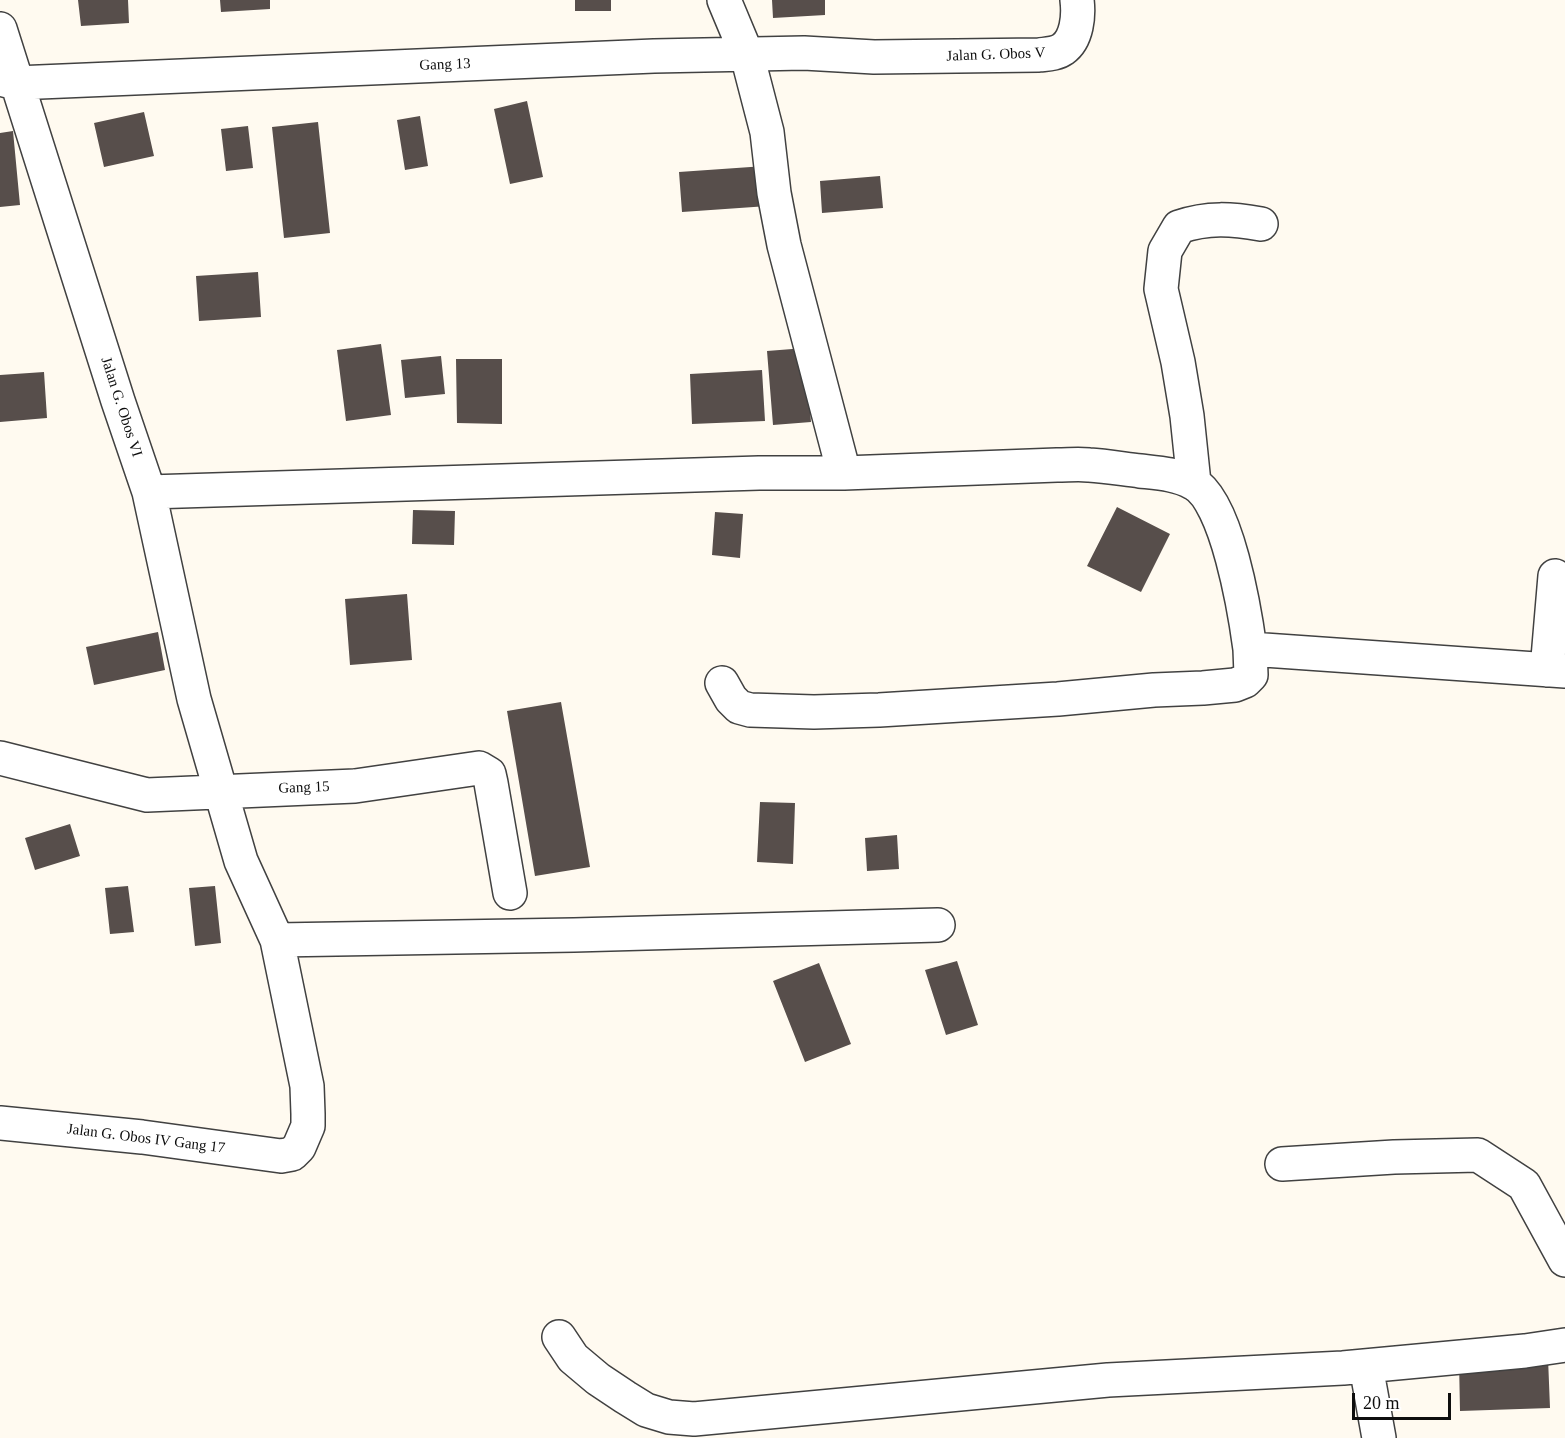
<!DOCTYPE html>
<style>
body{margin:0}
#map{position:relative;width:1565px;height:1438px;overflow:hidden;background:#fffaf0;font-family:Georgia,serif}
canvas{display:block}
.scale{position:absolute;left:1352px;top:1393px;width:99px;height:27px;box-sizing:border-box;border:3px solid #0e0e0e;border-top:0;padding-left:8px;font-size:18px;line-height:21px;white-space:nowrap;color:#0e0e0e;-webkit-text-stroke:4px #fff;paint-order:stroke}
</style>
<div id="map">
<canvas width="1565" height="1438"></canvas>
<div class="scale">20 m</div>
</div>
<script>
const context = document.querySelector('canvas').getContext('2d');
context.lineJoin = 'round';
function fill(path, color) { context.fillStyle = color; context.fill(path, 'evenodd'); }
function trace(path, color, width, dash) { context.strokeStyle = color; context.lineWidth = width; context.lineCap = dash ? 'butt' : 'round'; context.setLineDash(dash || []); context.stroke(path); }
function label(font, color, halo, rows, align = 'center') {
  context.font = font + ' Georgia,serif'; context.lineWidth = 6; context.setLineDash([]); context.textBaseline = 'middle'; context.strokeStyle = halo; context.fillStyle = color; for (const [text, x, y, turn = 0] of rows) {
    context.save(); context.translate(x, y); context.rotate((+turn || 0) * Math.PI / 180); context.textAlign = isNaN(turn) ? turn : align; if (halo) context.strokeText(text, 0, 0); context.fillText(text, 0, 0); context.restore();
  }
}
const building = new Path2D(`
 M 78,0 L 128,0 L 129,23 L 81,26 Z
 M 220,0 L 270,0 L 270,9 L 221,12 Z
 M 575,0 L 611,0 L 611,11 L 575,11 Z
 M 772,0 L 825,0 L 825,15 L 773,18 Z
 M 527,101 L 543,177 L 510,184 L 494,109 Z
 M 144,112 L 154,156 L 104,167 L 94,123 Z
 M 420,116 L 428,166 L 405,170 L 397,120 Z
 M 318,122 L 330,233 L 284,238 L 272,127 Z
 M 248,126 L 253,168 L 226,171 L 221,129 Z
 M 13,131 L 20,205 L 0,207 L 0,133 Z
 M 765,166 L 768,206 L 682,212 L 679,172 Z
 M 880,176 L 883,208 L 822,213 L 820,181 Z
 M 258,272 L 261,317 L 199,321 L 196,276 Z
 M 381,344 L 391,415 L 346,421 L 337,350 Z
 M 805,348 L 811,422 L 773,425 L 767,351 Z
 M 441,356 L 445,394 L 405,398 L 401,360 Z
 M 456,359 L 502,359 L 502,424 L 457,423 Z
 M 762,370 L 765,421 L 692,424 L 690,374 Z
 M 44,372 L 47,418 L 0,422 L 0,375 Z
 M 1117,507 L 1170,534 L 1141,592 L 1087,566 Z
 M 413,510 L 455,511 L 454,545 L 412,544 Z
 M 715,512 L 743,514 L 740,558 L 712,555 Z
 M 407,594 L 412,660 L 350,665 L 345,599 Z
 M 158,632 L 165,670 L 94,685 L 86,647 Z
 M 561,702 L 590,867 L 535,876 L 507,711 Z
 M 760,802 L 795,803 L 793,864 L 757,862 Z
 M 70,824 L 80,856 L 35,870 L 25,838 Z
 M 897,835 L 899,869 L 867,871 L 865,838 Z
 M 128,886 L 134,932 L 110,934 L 105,888 Z
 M 215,886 L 221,943 L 195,946 L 189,888 Z
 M 957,961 L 978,1025 L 946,1035 L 925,970 Z
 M 819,963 L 851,1044 L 805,1062 L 773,981 Z
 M 1548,1358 L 1550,1408 L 1460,1411 L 1459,1361 Z`);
const street = new Path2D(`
 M 724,0 L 747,55 L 767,132 L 774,193 L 784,245 L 844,473
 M 0,29 L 118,401 L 149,492 L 194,699 L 241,861 L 277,940 L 307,1086 L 308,1114 L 308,1126 L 299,1147 L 292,1154 L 281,1156 L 142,1137 L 0,1123
 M 0,79 L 16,83 L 654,56 L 804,53 L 874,57 L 1039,55 C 1047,54 1056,54 1063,49 C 1077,39 1079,16 1077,0
 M 1194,483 L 1187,416 L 1178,362 L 1161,289 L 1165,251 L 1179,227 C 1208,217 1232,219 1261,224
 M 149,492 L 759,473 L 844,473 L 1057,465 C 1068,465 1079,464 1089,465 C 1106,466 1123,469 1140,471 C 1158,473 1177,474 1193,483 C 1227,500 1245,612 1250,649 L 1565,671
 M 1547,670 L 1555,576
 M 722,683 L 731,699 L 739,707 L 750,710 L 814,712 L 879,710 L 1058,699 L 1154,690 L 1203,688 L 1235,685 L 1245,681 L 1251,675 L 1250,649
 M 0,758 L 147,795 L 355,786 L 479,768 L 489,774 L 491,783 L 510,893
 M 277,940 L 574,935 L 938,925
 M 1282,1164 L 1394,1157 L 1478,1155 L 1524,1185 L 1565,1260
 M 559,1337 L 573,1358 L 598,1379 L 625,1397 L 646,1410 L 669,1417 L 694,1419 L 1108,1380 L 1343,1368 L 1525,1351 L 1565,1345
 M 1366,1366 L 1379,1438`);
const streetNames = [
 ["Jalan G. Obos V",996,55,-2],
 ["Gang 13",445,65,-2],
 ["Jalan G. Obos VI",121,407,72],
 ["Gang 15",304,788,-2],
 ["Jalan G. Obos IV Gang 17",146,1139,7]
];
fill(building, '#574e4b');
trace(street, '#414141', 36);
trace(street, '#fff', 33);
label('15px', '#0e0e0e', '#fff', streetNames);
</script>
